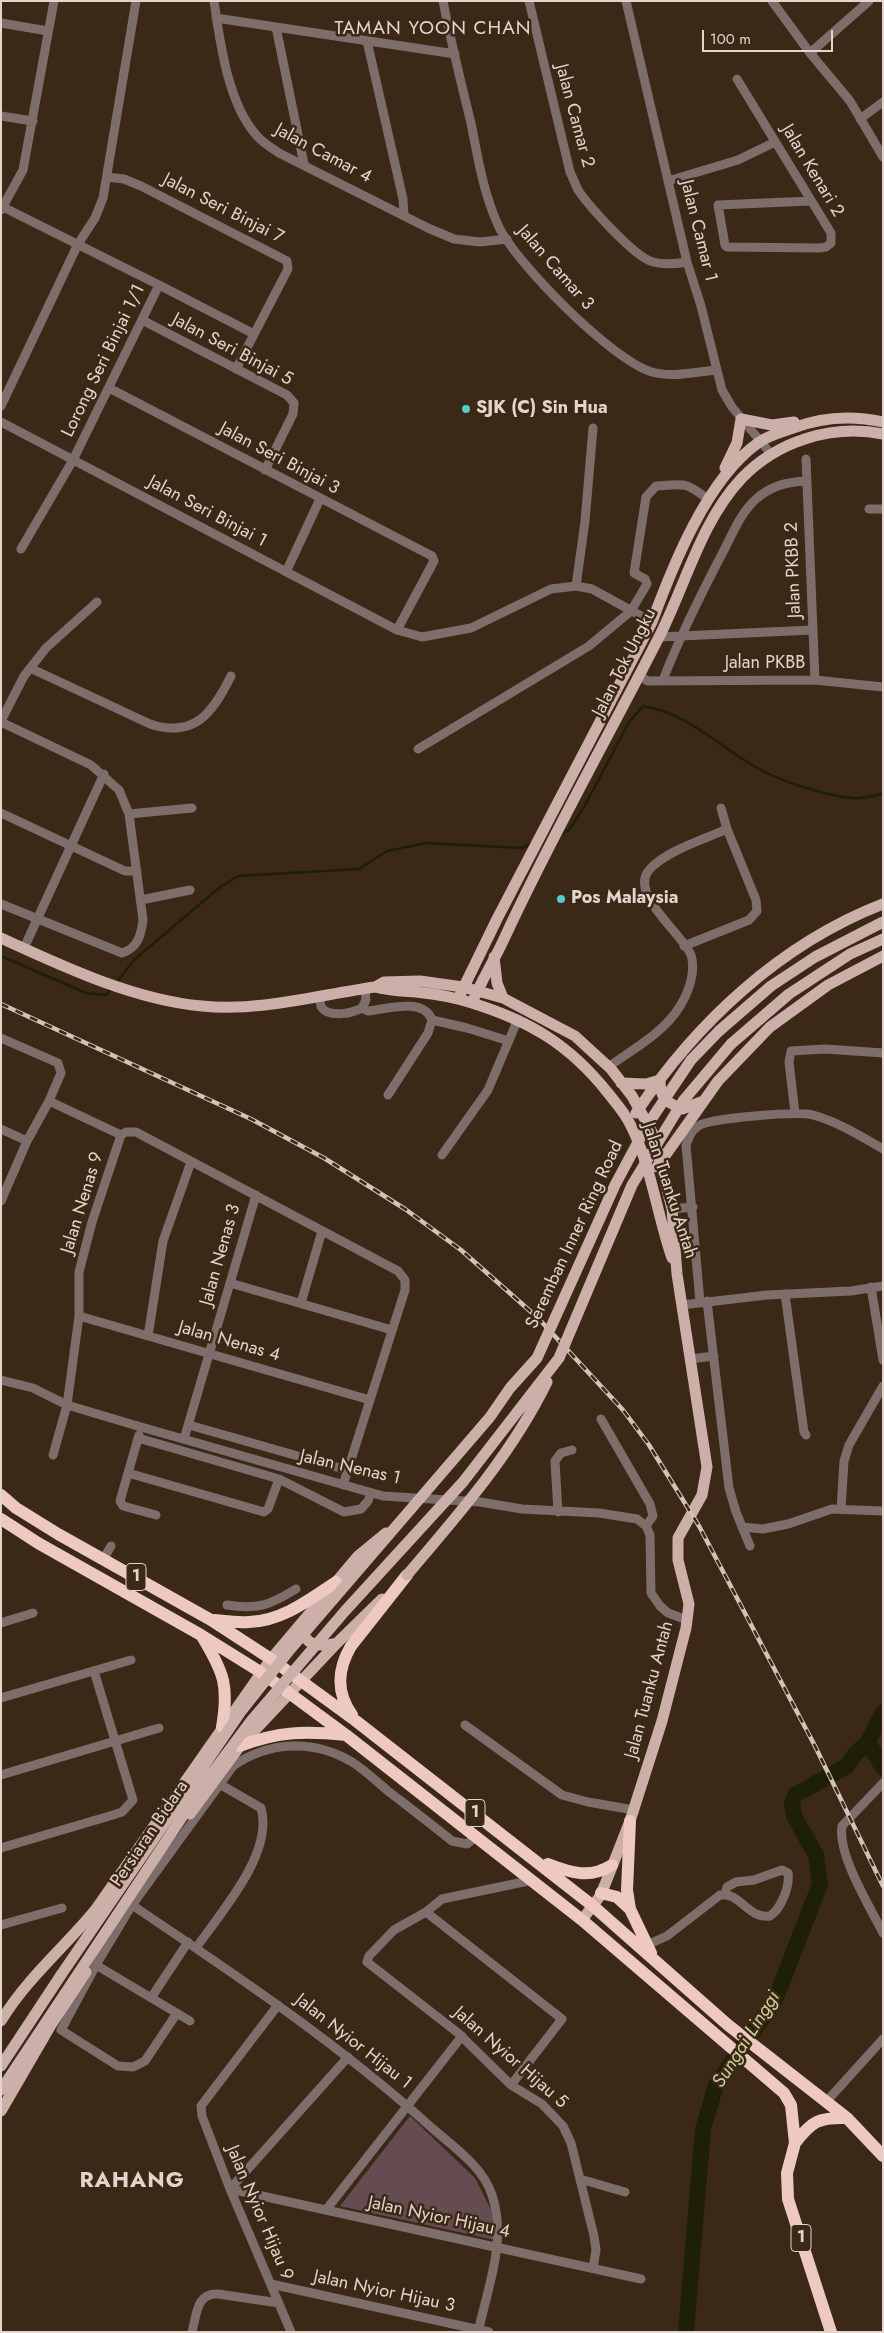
<!DOCTYPE html>
<style>
body{margin:0}
#map{position:relative;width:884px;height:2333px;overflow:hidden;background:#3c2817;font-family:Jost,sans-serif}
canvas{display:block}
.frame{position:absolute;inset:0;border:2px solid #e3d5cb;pointer-events:none}
.scale{position:absolute;left:702px;top:30px;width:131px;height:22px;box-sizing:border-box;border:2px solid #e3d5cb;border-top:0;padding-left:6px;font-size:15px;line-height:18px;white-space:nowrap;color:#e3d5cb;-webkit-text-stroke:4px #3c2817;paint-order:stroke}
</style>
<div id="map">
<canvas width="884" height="2333"></canvas>
<div class="frame"></div>
<div class="scale">100 m</div>
</div>
<script>
const context = document.querySelector('canvas').getContext('2d');
context.lineJoin = 'round';
function fill(path, color) { context.fillStyle = color; context.fill(path, 'evenodd'); }
function trace(path, color, width, dash) { context.strokeStyle = color; context.lineWidth = width; context.lineCap = dash ? 'butt' : 'round'; context.setLineDash(dash || []); context.stroke(path); }
function label(font, color, halo, rows, align = 'center') {
  context.font = font + ' Jost,sans-serif'; context.lineWidth = 5; context.setLineDash([]); context.textBaseline = 'middle'; context.strokeStyle = halo; context.fillStyle = color; for (const [text, x, y, turn = 0] of rows) {
    context.save(); context.translate(x, y); context.rotate((+turn || 0) * Math.PI / 180); context.textAlign = isNaN(turn) ? turn : align; if (halo) context.strokeText(text, 0, 0); context.fillText(text, 0, 0); context.restore();
  }
}
const green = new Path2D(`
 M 410,2116 L 475,2178 L 491,2210 L 495,2240 L 340,2206 Z`);
const stream = new Path2D(`
 M 561,833 L 569,830 L 583,809 L 629,722 L 643,706 C 685,712 719,746 754,766 C 778,781 824,795 852,798 C 862,799 873,796 883,794
 M 1,956 L 86,993 L 106,995 L 111,989
 M 116,983 L 134,960 L 220,887 L 238,876 L 359,869 L 387,851 L 426,843 L 521,848 L 531,844`);
const river = new Path2D(`
 M 868,1742 L 883,1768
 M 686,2332 L 703,2129 L 716,2085 L 775,2000 L 820,1884 L 816,1855 L 794,1816 L 792,1804 L 795,1795 L 847,1766 L 855,1754 L 868,1742 L 883,1712`);
const minor = new Path2D(`
 M 214,1 C 220,43 228,104 257,136 C 263,143 272,148 279,153 L 428,228 L 454,239 L 480,242 L 507,239
 M 443,1 C 451,42 461,83 471,123 C 478,158 483,192 498,225 C 515,263 613,361 652,372 C 672,378 696,372 716,370
 M 529,1 L 570,172 C 573,178 575,184 578,190 C 589,206 634,257 653,262 C 664,265 676,264 687,262
 M 626,1 L 687,262 L 701,306 L 722,390 L 732,407 L 771,454
 M 772,1 L 810,53 L 850,101 L 883,157
 M 216,18 L 455,54
 M 1,23 L 48,31
 M 276,27 L 304,164
 M 367,41 L 403,199 L 404,216
 M 810,53 L 869,1
 M 737,79 L 831,233 L 831,243 L 826,247 L 819,248 L 727,247 L 725,245 L 718,205 L 811,201
 M 1,116 L 33,121
 M 860,119 L 883,102
 M 107,177 L 124,179 L 141,186 L 287,261 L 288,269 L 236,369
 M 668,181 L 738,160 L 775,142
 M 3,207 L 159,285 L 73,460 L 21,549
 M 1,210 L 23,170 L 54,1
 M 159,285 L 254,334
 M 142,320 L 287,395 L 294,403 L 293,414 L 265,470
 M 109,388 L 432,556 L 434,561 L 397,630
 M 1,406 L 78,244 L 95,218 L 103,198 L 136,1
 M 1,422 L 397,630 L 422,637 L 471,628 L 551,589 L 576,586 L 592,589 L 652,622
 M 806,459 L 815,680
 M 869,509 L 883,509
 M 286,572 L 320,499
 M 576,586 L 585,521 L 593,428
 M 659,637 L 813,630
 M 30,668 L 150,724 C 195,739 213,712 231,676
 M 639,676 L 648,681 L 815,680 L 883,687
 M 663,680 C 680,636 701,594 723,552 C 732,535 740,514 755,500 C 770,486 786,482 807,481
 M 1,721 L 24,676 L 46,648 L 97,602
 M 1,722 L 91,765 L 119,790 L 129,814 L 143,920 C 141,935 138,948 122,953 L 1,904
 M 418,749 L 589,646 L 631,611 L 647,584 L 645,579 L 634,573 L 646,497 L 656,486 C 686,484 684,481 708,499
 M 1,813 L 125,871 L 137,871
 M 129,814 L 192,808
 M 141,900 L 190,890
 M 684,946 L 749,920 L 757,911 L 756,900 L 727,829 L 721,808
 M 24,948 L 104,774
 M 319,996 C 320,1000 320,1005 322,1008 C 330,1018 353,1013 362,1008 L 366,1000 L 365,988
 M 362,1008 L 368,1011 C 386,1009 424,997 432,1020 L 428,1033 L 388,1095
 M 432,1020 L 467,1028 L 509,1041
 M 1,1038 L 58,1063 L 61,1073 L 49,1101 L 27,1141 L 1,1201
 M 608,1067 C 632,1050 665,1032 680,1006 C 689,992 696,971 691,955 C 683,934 627,893 650,869 C 666,851 705,839 727,829
 M 49,1101 L 121,1135
 M 795,1113 L 789,1062 L 791,1051 L 825,1049 L 883,1053
 M 1,1129 L 27,1141
 M 442,1155 L 488,1090 L 518,1019
 M 672,1209 L 693,1207
 M 230,1283 L 392,1330
 M 871,1287 L 883,1360
 M 785,1294 L 804,1432 L 806,1435
 M 707,1301 L 729,1488 L 736,1512 L 750,1546
 M 700,1302 L 686,1145 C 689,1137 691,1131 698,1126 C 710,1118 798,1111 813,1115 C 838,1122 861,1136 883,1149
 M 301,1303 L 322,1231
 M 682,1305 L 767,1295 L 851,1291 L 883,1286
 M 79,1316 L 370,1400
 M 148,1336 L 163,1241 L 191,1162
 M 690,1359 L 714,1356
 M 1,1380 L 33,1388 L 67,1405 L 141,1427 L 383,1496 L 480,1502 L 522,1509 L 599,1513 L 637,1519 L 646,1526 L 650,1535 L 651,1593 L 660,1606 L 668,1613 L 687,1620
 M 601,1419 L 650,1504 L 653,1516 L 646,1526
 M 189,1425 L 347,1470
 M 139,1435 L 120,1501 L 123,1506 L 156,1515
 M 138,1438 L 279,1479 L 344,1512 L 361,1509 L 368,1501 L 371,1493
 M 184,1439 L 256,1195
 M 53,1455 L 67,1405 L 79,1316 L 79,1272 L 92,1222 L 121,1135 L 126,1132 L 136,1132 L 398,1271 L 405,1280 L 405,1290 L 343,1485
 M 128,1473 L 264,1512 L 268,1509 L 279,1479
 M 841,1510 L 844,1461 L 849,1445 L 883,1386
 M 558,1512 L 555,1461 L 561,1453 L 572,1450
 M 742,1527 L 763,1529 L 788,1524 L 832,1509 L 883,1511
 M 104,1558 L 111,1546
 M 227,1605 C 258,1610 270,1605 296,1589
 M 1,1623 L 33,1613
 M 1,1698 L 131,1660
 M 465,1725 L 562,1795 L 588,1802 L 634,1810
 M 1,1775 L 159,1728
 M 883,1783 L 842,1826 C 837,1854 870,1907 883,1933
 M 1,1848 L 113,1815 L 122,1812 L 133,1800 L 94,1671
 M 533,1880 L 442,1899 L 426,1912 L 394,1930 L 369,1956 L 367,1962 L 458,2033 L 511,2085 L 542,2104 L 563,2126 L 571,2143 L 594,2236 L 596,2250 L 593,2268
 M 132,1905 C 236,1975 339,2044 432,2128 C 454,2147 483,2167 492,2195 C 507,2240 488,2287 478,2332
 M 426,1912 L 562,2019 L 511,2085
 M 1,1925 L 62,1908
 M 647,1945 L 667,1936 L 720,1895 C 739,1891 749,1920 770,1916 C 781,1909 790,1886 788,1873 L 782,1870 L 754,1880 L 736,1882 L 727,1887 L 725,1894
 M 196,1948 C 221,1912 274,1853 261,1808 L 216,1782
 M 96,1965 L 190,2021
 M 151,1998 L 188,1942
 M 278,2005 L 201,2106 L 202,2116 L 230,2189 L 291,2332
 M 177,2013 L 145,2061 L 133,2067 L 118,2066 L 61,2030 L 96,1965 L 132,1905 L 233,1766 C 269,1741 314,1739 352,1762 C 365,1770 377,1782 388,1791 C 410,1808 431,1824 452,1841 L 467,1844 L 477,1836
 M 826,2102 L 883,2039
 M 580,2179 L 625,2192
 M 230,2189 L 641,2279
 M 230,2189 L 348,2057
 M 326,2210 L 462,2036
 M 271,2284 L 489,2332
 M 192,2332 C 197,2314 196,2293 218,2294 L 279,2303`);
const major = new Path2D(`
 M 725,468 L 737,443 L 741,419 L 772,425 L 794,422
 M 1,938 C 62,966 134,1000 202,1006 C 259,1012 318,995 375,987 L 384,982 L 420,981 L 463,987 L 503,998 L 575,1036 L 611,1069 L 632,1096 L 653,1134 L 672,1209 L 677,1274 L 707,1467 L 702,1495 L 678,1538 L 678,1560 L 689,1604 L 686,1628 L 662,1721 L 630,1821 L 606,1882 L 600,1896 L 582,1920
 M 494,957 L 497,983 L 503,998
 M 375,987 C 389,991 402,991 416,992 C 435,994 454,997 472,1003 C 530,1021 570,1045 608,1093 C 616,1103 625,1113 630,1124 C 651,1164 657,1215 672,1258
 M 458,999 L 497,919 L 652,622 C 673,565 707,479 758,443 C 767,436 782,432 793,428 C 822,417 852,415 883,422
 M 472,1003 C 481,981 494,961 504,939 C 551,837 607,739 658,639 C 685,587 700,523 741,479 C 777,441 832,424 883,434
 M 719,1031 L 771,986 L 815,957 L 883,922
 M 731,1044 L 789,994 L 850,954 L 883,939
 M 621,1083 L 646,1084 L 660,1080 C 660,1099 666,1102 682,1109 L 701,1102
 M 636,1113 C 696,1023 780,944 883,904
 M 657,1167 L 718,1081 L 770,1027 L 828,985 L 883,956
 M 302,1625 C 303,1647 320,1647 337,1643
 M 190,1814 L 240,1746 L 337,1643 L 382,1599
 M 1,2021 C 27,1978 65,1947 96,1909 L 271,1659 L 358,1556 L 386,1533
 M 1,2066 L 61,1975
 M 1,2111 L 51,2025 L 86,1972`);
const highway = new Path2D(`
 M 1,1495 L 16,1508 L 58,1534 L 211,1620 L 271,1659 L 356,1721 L 593,1906 L 728,2025 L 847,2118 L 883,2156
 M 1,1519 L 38,1543 L 201,1635 L 262,1673 L 346,1735 L 582,1920 L 784,2093 L 791,2105 L 795,2143 L 787,2173 L 788,2199 L 831,2332
 M 214,1620 C 225,1621 237,1623 249,1622 C 282,1621 309,1600 336,1582
 M 203,1638 C 224,1673 229,1686 222,1727
 M 352,1715 C 336,1692 337,1670 351,1646 L 407,1575
 M 240,1746 C 279,1731 305,1731 346,1735
 M 630,1821 L 627,1890 L 630,1909 L 651,1953
 M 548,1864 C 571,1873 590,1879 612,1865
 M 601,1893 L 617,1897 L 630,1909
 M 795,2143 C 812,2121 819,2117 847,2118`);
const rail = new Path2D(`
 M 1,1004 L 251,1119 L 324,1158 L 405,1209 L 461,1250 L 538,1318 L 623,1410 L 649,1445 L 699,1526 L 815,1746 L 883,1886`);
const majorBridge = new Path2D(`
 M 407,1575 C 459,1514 511,1455 547,1382
 M 61,1975 L 242,1710 L 288,1652 L 490,1417 L 510,1388 L 537,1358 L 615,1185 L 646,1127 L 691,1060 L 719,1031
 M 1,2090 L 204,1784 L 251,1721 L 345,1611 L 463,1482 L 559,1358 L 632,1185 L 683,1101 L 731,1044`);
const markers = [
 [466,409,5,"#52cdcc"],
 [561,899,5,"#52cdcc"]
];
const shields = [
 [136,1577,20],
 [475,1813,20],
 [801,2238,20]
];
const shieldNames = [
 ["1",136,1577],
 ["1",475,1813],
 ["1",801,2238]
];
const streetNames = [
 ["Jalan Camar 2",574,116,75],
 ["Jalan Camar 4",323,154,28],
 ["Jalan Kenari 2",812,171,59],
 ["Jalan Seri Binjai 7",223,209,27],
 ["Jalan Camar 1",698,231,76],
 ["Jalan Camar 3",555,268,49],
 ["Jalan Seri Binjai 5",232,350,28],
 ["Lorong Seri Binjai 1/1",104,361,-64],
 ["Jalan Seri Binjai 3",279,459,28],
 ["Jalan Seri Binjai 1",207,512,28],
 ["Jalan PKBB 2",794,570,-92],
 ["Jalan Tok Ungku",625,663,-63],
 ["Jalan PKBB",765,664],
 ["Jalan Tuanku Antah",669,1191,72],
 ["Jalan Nenas 9",83,1203,-73],
 ["Seremban Inner Ring Road",575,1235,-65],
 ["Jalan Nenas 3",221,1255,-74],
 ["Jalan Nenas 4",229,1342,16],
 ["Jalan Nenas 1",350,1468,13],
 ["Jalan Tuanku Antah",650,1690,-75],
 ["Persiaran Bidara",150,1834,-56],
 ["Jalan Nyior Hijau 1",353,2042,38],
 ["Jalan Nyior Hijau 5",510,2058,41],
 ["Jalan Nyior Hijau 9",259,2213,67],
 ["Jalan Nyior Hijau 4",439,2218,12],
 ["Jalan Nyior Hijau 3",384,2292,12]
];
const poiNames = [
 ["SJK (C) Sin Hua",476,409],
 ["Pos Malaysia",571,899]
];
const neighbourhoodNames = [
 ["TAMAN YOON CHAN",433,29]
];
const waterNames = [
 ["Sungai Linggi",747,2040,-58]
];
const districtNames = [
 ["RAHANG",132,2182]
];
fill(green, '#644c51');
trace(stream, '#1e2005', 2.5);
trace(river, '#1e2005', 16);
trace(minor, '#7d6e6b', 9);
trace(major, '#cdafa9', 11);
trace(highway, '#edc9c2', 12);
trace(rail, '#d1c3b8', 4.5);
trace(rail, '#3c2817', 2.5, [8]);
trace(majorBridge, '#cdafa9', 11);
for (const [x, y, r, color] of markers) { const dot = new Path2D(); dot.arc(x, y, r, 0, 2 * Math.PI); context.fillStyle = color; context.fill(dot); trace(dot, '#3c2817', 2); }
for (const [x, y, w] of shields) { const box = new Path2D(); box.roundRect(x - w / 2, y - 13.5, w, 27, 4); context.fillStyle = '#3c2817'; context.fill(box); trace(box, '#e3d5cb', 1); }
label('bold 16px', '#e3d5cb', null, shieldNames);
label('18px', '#e3d5cb', '#3c2817', streetNames);
label('bold 18px', '#e3d5cb', '#3c2817', poiNames, 'left');
context.letterSpacing = '1px';
label('19px', '#e3d5cb', '#3c2817', neighbourhoodNames);
context.letterSpacing = '0px';
label('italic 19px', '#cad098', '#3c2817', waterNames);
context.letterSpacing = '1px';
label('bold 22px', '#e3d5cb', '#3c2817', districtNames);
context.letterSpacing = '0px';
</script>
